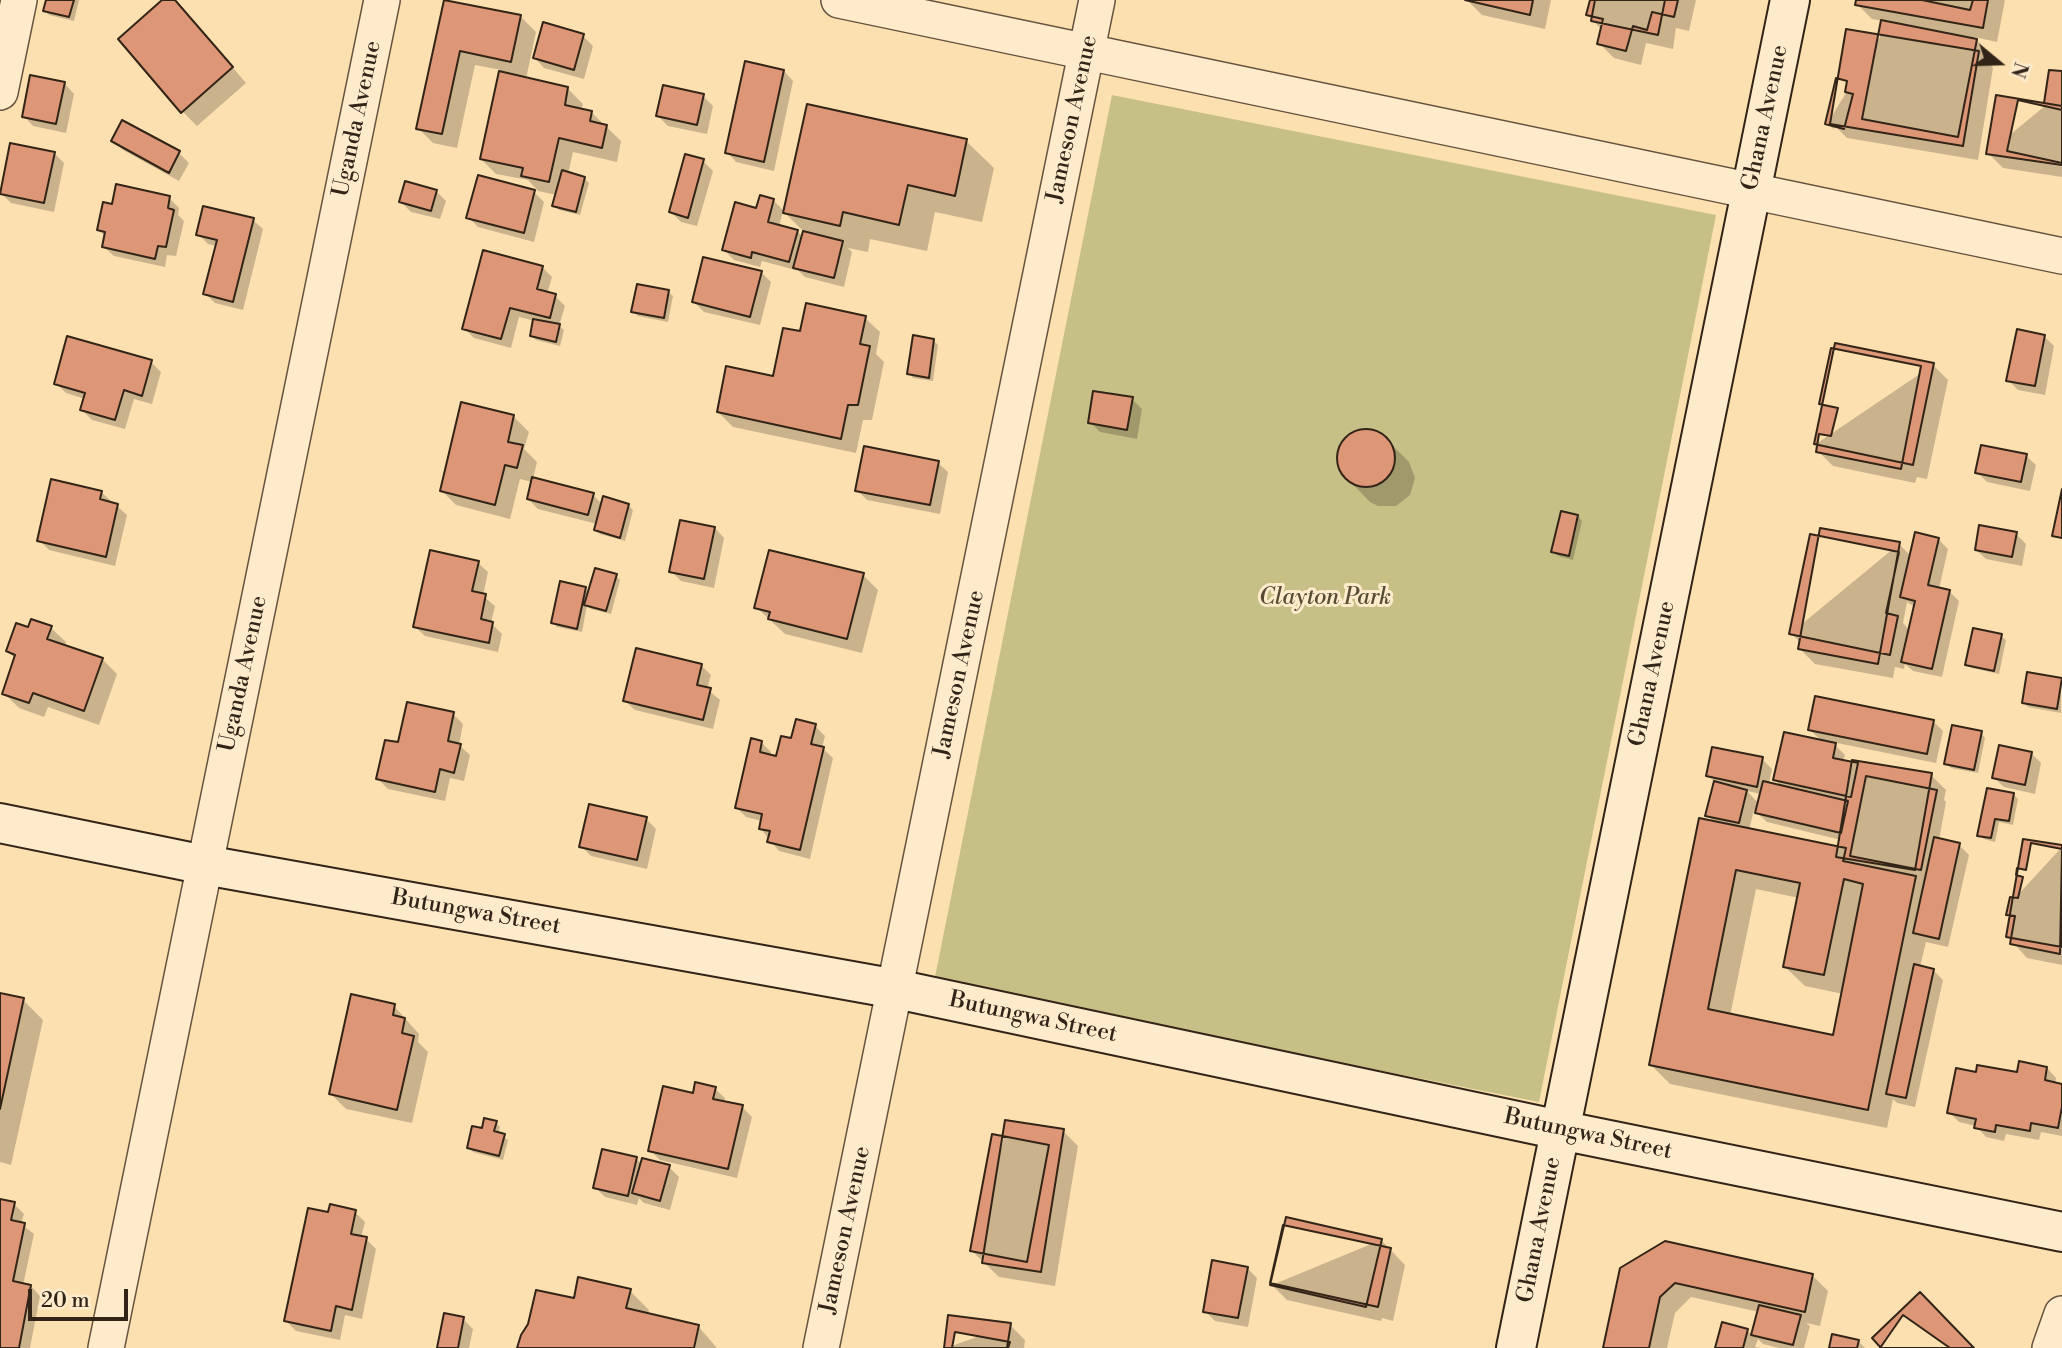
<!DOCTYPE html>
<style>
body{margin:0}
#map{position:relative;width:2062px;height:1348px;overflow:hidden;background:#fde0b0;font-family:"Libre Bodoni",serif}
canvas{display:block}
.north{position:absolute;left:1964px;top:28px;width:70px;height:70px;-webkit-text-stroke:5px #feebcc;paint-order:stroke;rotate:109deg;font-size:19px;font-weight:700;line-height:28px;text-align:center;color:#332418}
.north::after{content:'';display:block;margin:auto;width:24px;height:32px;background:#332418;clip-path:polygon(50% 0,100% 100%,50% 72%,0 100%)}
.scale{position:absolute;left:28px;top:1289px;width:100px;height:32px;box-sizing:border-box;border:4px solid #332418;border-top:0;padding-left:9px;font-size:21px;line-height:24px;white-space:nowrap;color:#332418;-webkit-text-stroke:5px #feebcc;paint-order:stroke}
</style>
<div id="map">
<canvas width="2062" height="1348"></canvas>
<div class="north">N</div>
<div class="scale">20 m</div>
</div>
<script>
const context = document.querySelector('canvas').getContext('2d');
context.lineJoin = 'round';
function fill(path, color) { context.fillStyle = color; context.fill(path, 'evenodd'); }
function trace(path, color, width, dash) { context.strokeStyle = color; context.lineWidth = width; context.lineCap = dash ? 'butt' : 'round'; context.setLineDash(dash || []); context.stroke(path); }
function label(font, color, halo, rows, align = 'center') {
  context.font = font + ' "Libre Bodoni",serif'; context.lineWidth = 6; context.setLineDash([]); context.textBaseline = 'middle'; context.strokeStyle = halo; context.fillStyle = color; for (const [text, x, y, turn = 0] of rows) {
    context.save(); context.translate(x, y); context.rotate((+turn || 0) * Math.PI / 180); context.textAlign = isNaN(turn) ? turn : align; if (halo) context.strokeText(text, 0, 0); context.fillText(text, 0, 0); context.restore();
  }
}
const green = new Path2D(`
 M 1112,95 L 1716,215 L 1539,1102 L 934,982 Z`);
const shadow = new Path2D(`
 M 48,0 L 79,0 L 74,21 L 49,15 L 45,10 Z
 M 165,0 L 173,0 L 184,11 L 246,83 L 197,126 L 182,111 Z
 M 1467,0 L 1551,0 L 1545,29 L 1482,15 Z
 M 1592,0 L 1696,0 L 1689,31 L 1676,28 L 1673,49 L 1646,43 L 1641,65 L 1614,58 L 1599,43 L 1602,30 L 1588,15 Z
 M 1858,0 L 2005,0 L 1997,42 L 1974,37 L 1991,55 L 1990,64 L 1993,68 L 1978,160 L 1847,138 L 1835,126 L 1834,129 L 1827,124 L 1880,37 L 1883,21 L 1872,19 L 1857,4 Z
 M 446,1 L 521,17 L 536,32 L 526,79 L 568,89 L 583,104 L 581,110 L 591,112 L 621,141 L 617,162 L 573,152 L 568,174 L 584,178 L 589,183 L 580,215 L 559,210 L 554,205 L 557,195 L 538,191 L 528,180 L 496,174 L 481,159 L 501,70 L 475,65 L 457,148 L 433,143 L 418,128 Z
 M 583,36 L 593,46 L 584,79 L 544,68 L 535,58 Z
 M 784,71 L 793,81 L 774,171 L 736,162 L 727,152 Z
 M 2050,71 L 2062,73 L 2062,177 L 2003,168 L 1988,153 L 2046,105 Z
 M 65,84 L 74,94 L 66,133 L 33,126 L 24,116 Z
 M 703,96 L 713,106 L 707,134 L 668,126 L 658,116 Z
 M 123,122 L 179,153 L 189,163 L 179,181 L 123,150 L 113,140 Z
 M 966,141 L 994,168 L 982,222 L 935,212 L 927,251 L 870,239 L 868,252 L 848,248 L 852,252 L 844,287 L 805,277 L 799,271 L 762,261 L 760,267 L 734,260 L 724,250 L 758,210 L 773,200 L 785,212 ZM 783,211 L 804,232 L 803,237 L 797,231 L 779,227 Z
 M 54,153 L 64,163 L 54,212 L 11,203 L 1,193 Z
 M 703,161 L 713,171 L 697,226 L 681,222 L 671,212 Z
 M 436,191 L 446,201 L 440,219 L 411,212 L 401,202 Z
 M 534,192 L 544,202 L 534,242 L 478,227 L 468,217 Z
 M 169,198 L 179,208 L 178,215 L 184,221 L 176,256 L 167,255 L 165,267 L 114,256 L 104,247 L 106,237 L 99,230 L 113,206 Z
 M 253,220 L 263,229 L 243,310 L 215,303 L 205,293 L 217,246 L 208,244 L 198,234 Z
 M 542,267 L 552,277 L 547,294 L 555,296 L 565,306 L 559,326 L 564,330 L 560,346 L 536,340 L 532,336 L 535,321 L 519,317 L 511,348 L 474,338 L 464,328 Z
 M 761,272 L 771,282 L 760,325 L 704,312 L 694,302 Z
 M 668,292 L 673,296 L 668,322 L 638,316 L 633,312 Z
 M 865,318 L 880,332 L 876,354 L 884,362 L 872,420 L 863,420 L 856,453 L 733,427 L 718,412 L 774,378 L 801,333 Z
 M 2044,336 L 2054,346 L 2045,395 L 2018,390 L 2008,380 Z
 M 933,340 L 938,345 L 933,381 L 913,378 L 909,373 Z
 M 151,362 L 161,372 L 152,404 L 134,399 L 125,429 L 92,420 L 82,410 L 85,399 L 66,393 L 56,383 Z
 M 1933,365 L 1948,380 L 1927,479 L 1917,477 L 1915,483 L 1833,466 L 1818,451 L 1819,447 L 1816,444 Z
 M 1132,399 L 1142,409 L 1137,439 L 1100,432 L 1090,422 Z
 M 514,417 L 529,432 L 524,449 L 537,462 L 533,479 L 593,495 L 602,504 L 628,505 L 633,510 L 625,541 L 600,534 L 595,530 L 597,524 L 538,509 L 528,499 L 532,482 L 520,479 L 510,519 L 456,505 L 441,490 Z
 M 1372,431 L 1388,441 L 1409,462 L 1415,478 L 1410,495 L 1396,506 L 1378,506 L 1370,502 L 1343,474 L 1338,456 L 1341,447 L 1354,434 Z
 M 2026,456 L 2036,465 L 2030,491 L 1987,482 L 1977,472 Z
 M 938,463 L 948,472 L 940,514 L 867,500 L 857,490 Z
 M 101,492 L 127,515 L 115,566 L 49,550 L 39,540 Z
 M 1578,516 L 1582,521 L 1573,560 L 1558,556 L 1553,552 Z
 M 715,528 L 724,538 L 714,588 L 681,581 L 671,571 Z
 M 2016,534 L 2026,544 L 2022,566 L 1986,559 L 1976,550 Z
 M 1938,539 L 1948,549 L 1939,589 L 1949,591 L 1959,601 L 1942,677 L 1913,671 L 1905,664 L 1904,669 L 1895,667 L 1893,678 L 1815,664 L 1800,649 L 1801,643 L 1791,633 L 1899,544 L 1911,556 ZM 1907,602 L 1916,608 L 1910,631 L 1903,623 Z
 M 478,563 L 488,572 L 483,596 L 495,606 L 491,623 L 502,634 L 498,652 L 425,636 L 415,627 Z
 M 863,575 L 878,590 L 862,653 L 785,634 L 756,607 Z
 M 616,576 L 620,580 L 611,614 L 591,609 L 587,605 L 582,632 L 557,627 L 553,622 L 585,589 L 590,593 Z
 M 51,628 L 66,642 L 64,647 L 102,659 L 117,674 L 99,725 L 48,707 L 44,717 L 19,708 L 4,693 L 16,659 L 8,651 L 29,629 Z
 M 2001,636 L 2006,640 L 1999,674 L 1972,668 L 1967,664 Z
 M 701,665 L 711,675 L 707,689 L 720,700 L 713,729 L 635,710 L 625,701 Z
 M 2061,679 L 2061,713 L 2028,707 L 2024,703 Z
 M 453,714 L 463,724 L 459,745 L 470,755 L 464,781 L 450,778 L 445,801 L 388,789 L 378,779 L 400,744 Z
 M 1933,721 L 1943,731 L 1936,763 L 1832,742 L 1845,755 L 1843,762 L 1931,775 L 1946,790 L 1944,800 L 1946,802 L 1939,840 L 1959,845 L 1969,855 L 1948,947 L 1926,942 L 1920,967 L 1933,970 L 1943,980 L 1915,1107 L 1897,1103 L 1893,1099 L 1887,1128 L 1670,1084 L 1650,1064 L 1715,823 L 1707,815 L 1715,783 L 1708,775 L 1762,759 L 1772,769 L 1769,784 L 1782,787 L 1775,780 L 1823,742 L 1810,730 ZM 1747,791 L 1761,794 L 1759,804 ZM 1754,810 L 1767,822 L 1841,840 L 1839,848 L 1749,830 ZM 1756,889 L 1799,898 L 1785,967 L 1805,986 L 1843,994 L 1834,1037 L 1730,1016 Z
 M 815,726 L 825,736 L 822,748 L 833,758 L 810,859 L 779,851 L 760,828 L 762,821 L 746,817 L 736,807 L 761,742 L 771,752 L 770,757 L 778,758 L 793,741 Z
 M 1981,733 L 1985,738 L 1978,773 L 1951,768 L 1946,763 Z
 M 2031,753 L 2041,763 L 2035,794 L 2004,787 L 1994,778 Z
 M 2014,795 L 2018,799 L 2013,825 L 1999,822 L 1995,842 L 1984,839 L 1979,835 Z
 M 646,819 L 656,829 L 647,869 L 591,856 L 581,846 Z
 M 2062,847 L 2062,965 L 2027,958 L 2008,937 L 2011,917 L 2008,914 L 2014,899 Z
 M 0,995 L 23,1000 L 43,1020 L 11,1165 L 0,1162 Z
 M 394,1006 L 419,1034 L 418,1042 L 428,1052 L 412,1123 L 346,1109 L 331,1094 Z
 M 2047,1068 L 2056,1078 L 2055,1084 L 2062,1085 L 2062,1136 L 2041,1132 L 2039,1140 L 2006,1134 L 2004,1141 L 1986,1137 L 1976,1126 L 1959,1122 L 1949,1112 L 1977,1074 L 2019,1074 Z
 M 715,1089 L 725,1098 L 724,1103 L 742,1107 L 752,1117 L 737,1178 L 660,1160 L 650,1150 L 694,1095 Z
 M 496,1123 L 500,1127 L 498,1134 L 508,1140 L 503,1160 L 473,1152 L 469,1148 L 483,1130 Z
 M 1063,1131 L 1078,1146 L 1055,1286 L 999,1277 L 972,1251 L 1004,1138 Z
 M 636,1159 L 642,1164 L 669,1167 L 679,1177 L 670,1210 L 644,1203 L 639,1198 L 637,1205 L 605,1197 L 595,1187 Z
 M 0,1201 L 14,1204 L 24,1214 L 21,1224 L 34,1234 L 23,1285 L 31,1286 L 40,1296 L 30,1348 L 0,1348 Z
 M 355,1212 L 365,1222 L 361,1238 L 366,1239 L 376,1249 L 362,1319 L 345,1315 L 340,1340 L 296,1331 L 286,1321 L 330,1214 Z
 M 1381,1240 L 1405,1265 L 1393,1321 L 1382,1318 L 1381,1321 L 1287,1300 L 1272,1285 Z
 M 1247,1268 L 1257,1278 L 1248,1327 L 1215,1321 L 1205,1311 Z
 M 1622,1269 L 1813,1276 L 1828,1291 L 1820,1326 L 1806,1323 L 1810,1326 L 1804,1348 L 1779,1348 L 1763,1344 L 1758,1339 L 1755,1347 L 1761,1348 L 1717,1348 L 1747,1330 L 1753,1336 L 1759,1312 L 1691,1297 L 1675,1313 L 1667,1348 L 1604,1348 Z
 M 630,1291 L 649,1310 L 648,1315 L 698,1326 L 717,1348 L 519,1348 L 575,1300 Z
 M 463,1319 L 473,1329 L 469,1348 L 439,1348 Z
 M 1010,1325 L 1025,1340 L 1024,1348 L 946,1348 Z
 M 1858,1341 L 1865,1348 L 1831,1348 Z`);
const building = new Path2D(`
 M 46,0 L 74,0 L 69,17 L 43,11 Z
 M 162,0 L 175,0 L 233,67 L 181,113 L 118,39 Z
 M 444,0 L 521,15 L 511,62 L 460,51 L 442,134 L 416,129 Z
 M 1465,0 L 1533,0 L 1530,15 Z
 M 1590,0 L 1678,0 L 1674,17 L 1652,12 L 1647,30 L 1633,26 L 1626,51 L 1597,44 L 1603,19 L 1586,15 Z
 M 1595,0 L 1665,0 L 1658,35 L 1591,21 Z
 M 1856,0 L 1988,0 L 1983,28 L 1855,5 Z
 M 1922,0 L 1973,0 L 1970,10 Z
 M 1881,20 L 1977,39 L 1958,137 L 1862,119 Z
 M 543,22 L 584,34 L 574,70 L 533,58 Z
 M 1846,29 L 1979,51 L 1963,146 L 1830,124 Z
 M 745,61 L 784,70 L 764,162 L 725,153 Z
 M 2049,70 L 2062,71 L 2062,106 L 2044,103 Z
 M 499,71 L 568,87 L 565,105 L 592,111 L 590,121 L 607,125 L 602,148 L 559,138 L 549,182 L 521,176 L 523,168 L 480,159 Z
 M 30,75 L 65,82 L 56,124 L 22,117 Z
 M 1836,78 L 1847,81 L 1845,92 L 1853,94 L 1844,129 L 1825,124 Z
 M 663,85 L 704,94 L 697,125 L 656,116 Z
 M 1996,95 L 2062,106 L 2062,165 L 1986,154 Z
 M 2018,100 L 2062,110 L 2062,163 L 2007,151 Z
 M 807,104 L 967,139 L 955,196 L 908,185 L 899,225 L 843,212 L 840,226 L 783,213 Z
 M 122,120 L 180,151 L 169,173 L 111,141 Z
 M 10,143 L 55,152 L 44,203 L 0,194 Z
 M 685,154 L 704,159 L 688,218 L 669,212 Z
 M 562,170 L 585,177 L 576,212 L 552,206 Z
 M 478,175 L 535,190 L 524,233 L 466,218 Z
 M 405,181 L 437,190 L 431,211 L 399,202 Z
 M 116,184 L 170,196 L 168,208 L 174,210 L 166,247 L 158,246 L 155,259 L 102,247 L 105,232 L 97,230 L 103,202 L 112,204 Z
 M 760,195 L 774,199 L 768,222 L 798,230 L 789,262 L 752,252 L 751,258 L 722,250 L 735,202 L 756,208 Z
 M 203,206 L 254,218 L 233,302 L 203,294 L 217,240 L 196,235 Z
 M 803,231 L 843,241 L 834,278 L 793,268 Z
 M 483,250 L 543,266 L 537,289 L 556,294 L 550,318 L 510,308 L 501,339 L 462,329 Z
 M 703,257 L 762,271 L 750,317 L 692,302 Z
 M 637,284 L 669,290 L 664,318 L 631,312 Z
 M 806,303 L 866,316 L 860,344 L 870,346 L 858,405 L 848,405 L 841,439 L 717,412 L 726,366 L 773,376 L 783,328 L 800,331 Z
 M 533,319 L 560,324 L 556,342 L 530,336 Z
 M 2017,329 L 2045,335 L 2035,386 L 2006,381 Z
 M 913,335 L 934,339 L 929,378 L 907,374 Z
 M 67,336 L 152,360 L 142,396 L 124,390 L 115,420 L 80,410 L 85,393 L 54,384 Z
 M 1835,343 L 1934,363 L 1913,465 L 1814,444 Z
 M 1831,348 L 1921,366 L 1901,469 L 1816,452 L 1819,434 L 1831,436 L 1838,408 L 1819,404 Z
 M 1093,391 L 1133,397 L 1127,430 L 1088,423 Z
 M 461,402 L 514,415 L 508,442 L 523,445 L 517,468 L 505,465 L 495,505 L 440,491 Z
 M1337 458a29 29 0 1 1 58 0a29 29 0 1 1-58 0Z
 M 1981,445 L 2027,454 L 2021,482 L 1975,473 Z
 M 864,446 L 939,461 L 930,505 L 855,491 Z
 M 532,477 L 594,493 L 588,515 L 527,499 Z
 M 51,479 L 102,491 L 100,499 L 118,504 L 106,557 L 37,541 Z
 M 2062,489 L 2062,538 L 2052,536 Z
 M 603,496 L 629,504 L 620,538 L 594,530 Z
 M 1561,511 L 1578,515 L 1569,556 L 1551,552 Z
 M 680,520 L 715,527 L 704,579 L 669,572 Z
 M 1979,525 L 2017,532 L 2012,557 L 1975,550 Z
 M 1820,528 L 1900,542 L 1878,664 L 1798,649 Z
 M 1915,532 L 1939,538 L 1928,585 L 1950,590 L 1932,669 L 1901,662 L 1915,601 L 1900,597 Z
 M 1810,534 L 1899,552 L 1886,613 L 1898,616 L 1890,655 L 1789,634 Z
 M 430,550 L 479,561 L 472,591 L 486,594 L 481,619 L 493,622 L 489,643 L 413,627 Z
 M 769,550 L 864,573 L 847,639 L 768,619 L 770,612 L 754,608 Z
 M 595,568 L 617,574 L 606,611 L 584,605 Z
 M 560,581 L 586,587 L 577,629 L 551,623 Z
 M 31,619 L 52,626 L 47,639 L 103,658 L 84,711 L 33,693 L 29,703 L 2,694 L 15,655 L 6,651 L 16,623 L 28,627 Z
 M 1973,628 L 2002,634 L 1994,671 L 1965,665 Z
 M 636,648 L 702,664 L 697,685 L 711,688 L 703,720 L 623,701 Z
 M 2027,672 L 2062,678 L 2057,709 L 2022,703 Z
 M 1815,696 L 1934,720 L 1927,754 L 1808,730 Z
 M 407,702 L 454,712 L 448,741 L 461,744 L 454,773 L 440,769 L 435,792 L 376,779 L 385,740 L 398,742 Z
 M 796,719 L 816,724 L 811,744 L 824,747 L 800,850 L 767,842 L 770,831 L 759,829 L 762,814 L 735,808 L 751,738 L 762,741 L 760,752 L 776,756 L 781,736 L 791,738 Z
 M 1952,725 L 1982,731 L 1974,770 L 1944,764 Z
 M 1784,732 L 1836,743 L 1833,758 L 1858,763 L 1851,797 L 1773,780 Z
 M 1999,745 L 2032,752 L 2025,785 L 1992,778 Z
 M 1712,747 L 1763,757 L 1757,787 L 1706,776 Z
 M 1852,760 L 1932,773 L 1915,870 L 1836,857 Z
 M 1866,776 L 1937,790 L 1921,870 L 1850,856 Z
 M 1714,781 L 1747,790 L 1739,823 L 1705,816 Z
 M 1763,781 L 1848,801 L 1841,833 L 1755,813 Z
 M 1987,788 L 2014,793 L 2009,821 L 1995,819 L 1991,838 L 1977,836 Z
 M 589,804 L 647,817 L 637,860 L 579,847 Z
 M 1699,818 L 1846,848 L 1843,861 L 1916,876 L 1868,1110 L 1649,1065 ZM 1736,870 L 1800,883 L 1783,967 L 1824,975 L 1844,879 L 1863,884 L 1833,1035 L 1708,1009 Z
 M 1934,837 L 1960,843 L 1939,939 L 1913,933 Z
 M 2023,839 L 2062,845 L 2062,947 L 2006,937 Z
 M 2031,843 L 2062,849 L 2060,954 L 2010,944 L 2015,916 L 2006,915 L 2010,897 L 2018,898 L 2023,877 L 2016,875 L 2017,868 L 2026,870 Z
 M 1914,964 L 1934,969 L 1906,1098 L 1886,1094 Z
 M 0,993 L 24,998 L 0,1109 Z
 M 351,994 L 395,1004 L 393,1015 L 405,1018 L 402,1033 L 414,1036 L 397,1110 L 329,1094 Z
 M 2019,1061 L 2047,1067 L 2045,1080 L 2062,1084 L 2062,1107 L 2058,1128 L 2031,1123 L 2030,1131 L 1996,1125 L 1995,1132 L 1974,1128 L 1976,1119 L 1947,1113 L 1956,1068 L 1976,1072 L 1977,1065 L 2017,1072 Z
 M 695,1082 L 716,1087 L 713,1099 L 743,1105 L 728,1169 L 648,1151 L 663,1086 L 693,1093 Z
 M 484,1118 L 497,1121 L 494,1131 L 505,1134 L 499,1156 L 467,1148 L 472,1126 L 482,1128 Z
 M 1005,1120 L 1064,1129 L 1041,1272 L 982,1263 Z
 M 992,1134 L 1049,1145 L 1027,1262 L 970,1251 Z
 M 602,1149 L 637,1157 L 628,1196 L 593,1188 Z
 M 642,1158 L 670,1165 L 660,1201 L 632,1193 Z
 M 0,1199 L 15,1202 L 11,1220 L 25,1223 L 13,1281 L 31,1285 L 19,1348 L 0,1348 Z
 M 330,1204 L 356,1210 L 351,1234 L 367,1237 L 352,1310 L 336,1306 L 331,1331 L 284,1321 L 308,1208 L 328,1212 Z
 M 1286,1217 L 1382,1239 L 1366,1307 L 1270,1285 Z
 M 1283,1225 L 1391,1248 L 1378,1307 L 1270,1283 Z
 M 1665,1241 L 1813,1274 L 1805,1312 L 1675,1283 L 1660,1297 L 1649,1348 L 1603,1348 L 1620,1268 Z
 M 1212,1260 L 1248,1267 L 1238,1318 L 1203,1312 Z
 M 578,1277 L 631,1289 L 626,1308 L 699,1325 L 694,1348 L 517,1348 L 521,1335 L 528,1324 L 536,1290 L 574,1298 Z
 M 1920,1292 L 1974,1348 L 1881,1348 L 1872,1338 Z
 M 1759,1305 L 1801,1315 L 1793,1345 L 1751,1335 Z
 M 444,1313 L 464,1317 L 458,1348 L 437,1348 Z
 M 948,1315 L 1011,1323 L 1007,1348 L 944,1348 Z
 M 1903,1315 L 1950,1348 L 1880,1348 Z
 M 1722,1322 L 1748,1329 L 1743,1348 L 1715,1348 Z
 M 955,1332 L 1010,1342 L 1008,1348 L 952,1348 Z
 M 1832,1334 L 1859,1340 L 1857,1348 L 1829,1348 Z`);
const street = new Path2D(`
 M 839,0 L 2062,256
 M 0,92 L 19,0
 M 106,1348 L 382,0
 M 821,1348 L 1097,0
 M 2050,1348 L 2062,1314`);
const secondary = new Path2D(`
 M 0,823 L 205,865 L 896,989 L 1560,1130 L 2062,1232
 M 1516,1348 L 1790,0`);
const streetNames = [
 ["Ghana Avenue",1766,118,-78],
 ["Uganda Avenue",358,119,-78],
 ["Jameson Avenue",1073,119,-78],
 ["Uganda Avenue",244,674,-78],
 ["Jameson Avenue",960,674,-78],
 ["Ghana Avenue",1653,674,-78],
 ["Butungwa Street",476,913,10],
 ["Butungwa Street",1033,1018,12],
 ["Butungwa Street",1588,1135,12],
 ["Jameson Avenue",846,1230,-78],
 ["Ghana Avenue",1540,1230,-79]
];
const parkNames = [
 ["Clayton Park",1325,598]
];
fill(green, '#c7c086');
fill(shadow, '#0003');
fill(building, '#dd9777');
trace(building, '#332418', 2);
trace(street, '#66533e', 38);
trace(secondary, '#332418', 42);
trace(street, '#feebcc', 35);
trace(secondary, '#feebcc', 38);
label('23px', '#332418', '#feebcc', streetNames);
label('italic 23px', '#584b34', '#feebcc', parkNames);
</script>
